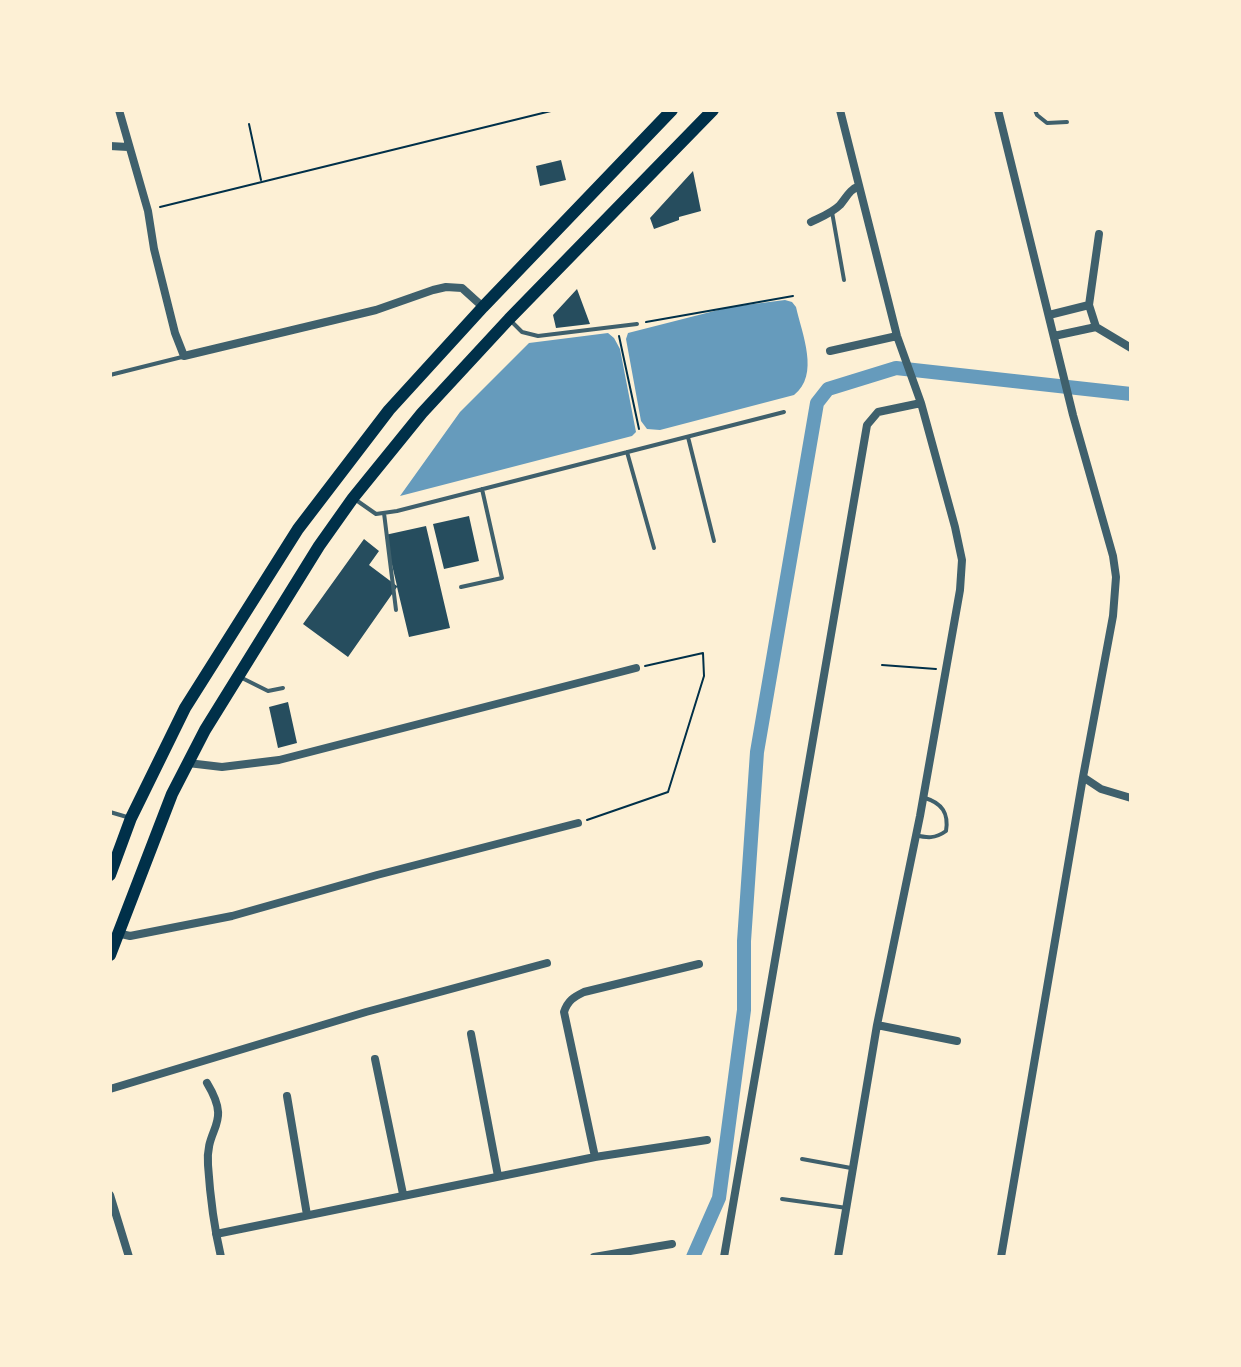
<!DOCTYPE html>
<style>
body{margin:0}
#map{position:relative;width:1241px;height:1367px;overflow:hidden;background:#fdf0d5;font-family:"Noto Sans",sans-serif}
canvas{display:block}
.frame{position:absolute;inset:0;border:112px solid #fdf0d5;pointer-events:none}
</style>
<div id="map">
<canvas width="1241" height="1367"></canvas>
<div class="frame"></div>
</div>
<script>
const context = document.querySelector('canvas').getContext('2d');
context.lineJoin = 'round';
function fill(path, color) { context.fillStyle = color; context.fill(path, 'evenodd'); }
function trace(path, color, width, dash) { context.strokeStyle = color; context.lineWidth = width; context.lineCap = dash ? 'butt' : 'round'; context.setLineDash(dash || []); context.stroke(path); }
const water = new Path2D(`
 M 785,300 L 792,302 L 796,307 C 802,334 820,375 794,395 L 660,430 L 647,429 L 641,421 L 626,339 L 628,333 L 730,307 Z
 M 608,333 L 614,338 L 620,349 L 636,432 L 632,436 L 400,496 L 460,412 L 529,343 Z`);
const canal = new Path2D(`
 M 693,1257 L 719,1198 L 744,1010 L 744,941 L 757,752 L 817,403 L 828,389 L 896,368 L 1131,394`);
const building = new Path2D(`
 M 561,160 L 566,180 L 540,186 L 536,166 Z
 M 693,171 L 701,211 L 679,217 L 679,220 L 654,229 L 650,218 Z
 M 577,289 L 590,324 L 556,328 L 553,315 Z
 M 469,516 L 479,561 L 444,569 L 433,524 Z
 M 426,526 L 450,628 L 409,637 L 397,587 L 348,657 L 303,624 L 364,539 L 379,551 L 369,565 L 397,586 L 385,535 Z
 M 288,702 L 297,743 L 278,748 L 269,707 Z`);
const path = new Path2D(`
 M 249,124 L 261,180
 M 160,207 L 555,110
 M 646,322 L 793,296
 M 619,336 L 639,429
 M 882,665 L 936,669
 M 587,820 L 668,792 L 704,676 L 703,653 L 645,666`);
const service = new Path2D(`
 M 1035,110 L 1037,115 L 1047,123 L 1067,122
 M 832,212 L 844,280
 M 511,321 L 522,332 L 538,336 L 637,324
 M 110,375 L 182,357
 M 688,437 L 714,541
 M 627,452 L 654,548
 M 356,500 L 376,514 L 397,511 L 784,412
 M 384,513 L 396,610
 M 461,587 L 502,578 L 482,489
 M 240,677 L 268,691 L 283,688
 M 110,812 L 127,817
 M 915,835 C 927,838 935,839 946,831 C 949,813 942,803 925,798
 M 802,1159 L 851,1168
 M 782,1199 L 847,1208`);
const minor = new Path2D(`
 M 119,110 L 148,211 L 154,249 L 175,333 L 184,356 L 376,310 L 433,290 L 446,287 L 462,288 L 483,307
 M 998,110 L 1073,415 L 1113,556 L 1116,577 L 1113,616 L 1083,777 L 1101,789 L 1131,798
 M 110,146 L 128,147
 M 811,222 C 821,217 832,213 840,205 C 847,197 849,190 859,186
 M 1099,234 L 1089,305 L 1096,327 L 1131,348
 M 1049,315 L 1089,305
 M 1054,336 L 1096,327
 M 830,351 L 897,336
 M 188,763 L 222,767 L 279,760 L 636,668
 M 117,933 L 130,936 L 232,916 L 377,875 L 578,823
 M 877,1025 L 957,1041
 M 471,1034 L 498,1176
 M 375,1059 L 403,1194
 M 207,1083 C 233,1126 205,1125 208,1165 C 210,1195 214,1227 221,1257
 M 110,1089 L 366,1012 L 547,963
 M 287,1096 L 307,1215
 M 595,1157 L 564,1012 C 568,1000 574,997 584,992 L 699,964
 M 110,1195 L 129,1257
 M 216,1234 L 595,1157 L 707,1140
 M 594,1257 L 672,1244
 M 724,1257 L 867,425 L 878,412 L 921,403
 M 838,1257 L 877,1025 L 920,816 L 960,590 L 962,560 L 955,527 L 921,403 L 897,336 L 840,110
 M 1001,1257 L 1083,777`);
const secondary = new Path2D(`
 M 110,875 L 131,818 L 185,708 L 298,529 L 389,410 L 483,307 L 672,110
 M 110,955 L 172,794 L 205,730 L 319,546 L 353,498 L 422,413 L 509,319 L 713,110`);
fill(water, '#669bbc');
trace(canal, '#669bbc', 14);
fill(building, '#264d5e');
trace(path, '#003049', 2);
trace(service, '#3f606c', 4);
trace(minor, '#3f606c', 8);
trace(secondary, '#003049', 12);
</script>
